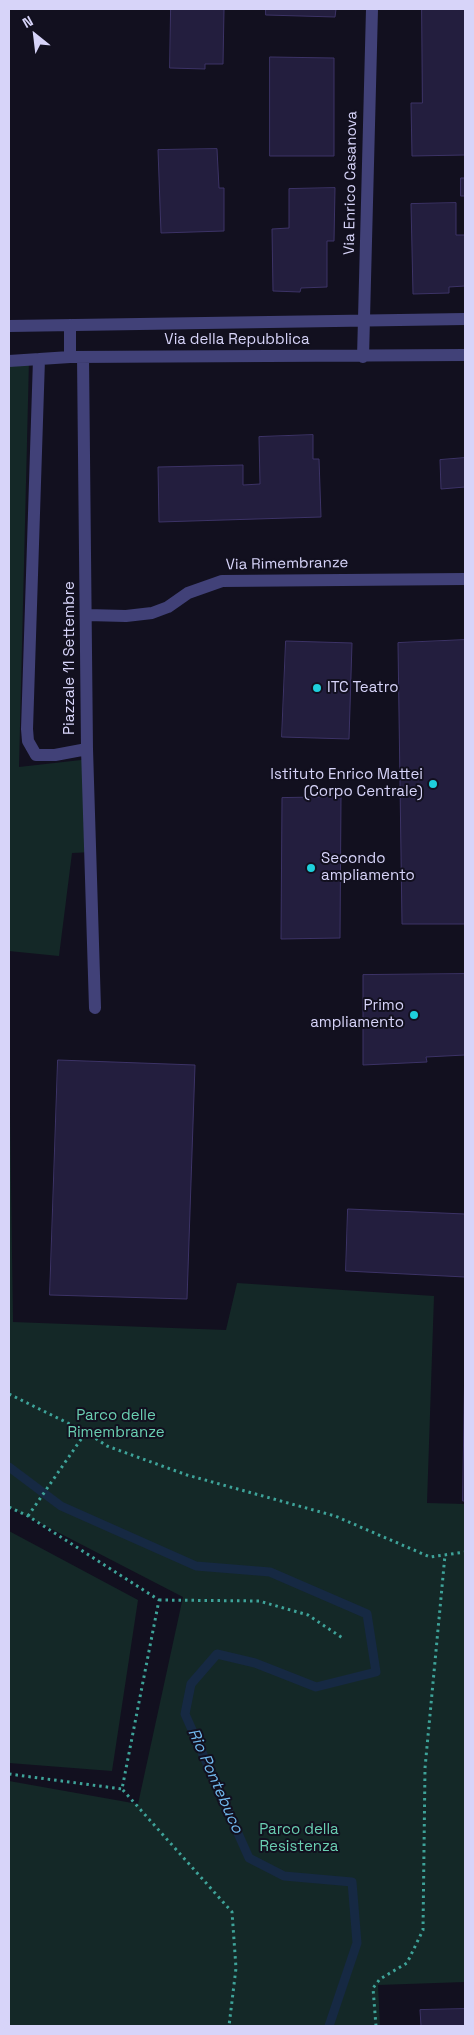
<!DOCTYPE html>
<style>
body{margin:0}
#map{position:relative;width:474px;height:2035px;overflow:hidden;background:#12101f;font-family:"Space Grotesk",sans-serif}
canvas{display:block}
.frame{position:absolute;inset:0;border:10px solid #d7d4f9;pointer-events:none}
.north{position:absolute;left:10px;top:10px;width:50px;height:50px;-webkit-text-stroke:4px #12101f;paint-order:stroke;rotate:331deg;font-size:14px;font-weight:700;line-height:20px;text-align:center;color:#d7d4f9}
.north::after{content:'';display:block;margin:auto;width:18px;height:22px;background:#d7d4f9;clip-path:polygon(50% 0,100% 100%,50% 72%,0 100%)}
</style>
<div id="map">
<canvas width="474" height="2035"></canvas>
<div class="frame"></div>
<div class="north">N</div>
</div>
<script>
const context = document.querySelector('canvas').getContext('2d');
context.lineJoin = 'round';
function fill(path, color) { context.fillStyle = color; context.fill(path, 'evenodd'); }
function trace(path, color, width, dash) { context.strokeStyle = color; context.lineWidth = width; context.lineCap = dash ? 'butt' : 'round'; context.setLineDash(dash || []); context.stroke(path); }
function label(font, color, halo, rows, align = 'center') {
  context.font = font + ' "Space Grotesk",sans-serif'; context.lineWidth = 4; context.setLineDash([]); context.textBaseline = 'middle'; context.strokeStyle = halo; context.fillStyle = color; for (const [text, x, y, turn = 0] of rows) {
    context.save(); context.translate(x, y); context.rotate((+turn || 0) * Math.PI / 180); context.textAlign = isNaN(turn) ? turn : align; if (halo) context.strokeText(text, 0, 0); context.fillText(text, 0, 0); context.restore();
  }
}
const green = new Path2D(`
 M 29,360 L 19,767 L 90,759 L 94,852 L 72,853 L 59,956 L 9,951 L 9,361 Z
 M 9,1043 L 13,1322 L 226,1330 L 237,1283 L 434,1296 L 427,1503 L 465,1504 L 465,1982 L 378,1985 L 380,2026 L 9,2026 L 9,1781 L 138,1804 L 183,1597 L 9,1507 Z
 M 9,1531 L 138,1600 L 112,1771 L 9,1763 Z`);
const stream = new Path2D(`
 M 9,1467 L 61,1506 L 196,1566 L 270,1572 L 367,1614 L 376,1672 L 316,1687 L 255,1663 L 217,1654 L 191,1684 L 185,1714 L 249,1858 L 284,1876 L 352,1882 L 357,1943 L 329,2026`);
const building = new Path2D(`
 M 171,9 L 224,9 L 223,64 L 205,64 L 205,69 L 170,68 Z
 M 266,9 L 336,9 L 335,17 L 266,15 Z
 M 422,9 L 465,9 L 465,155 L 412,156 L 411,103 L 422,103 Z
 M 270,57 L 334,58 L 334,156 L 270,156 Z
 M 217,149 L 219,188 L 224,188 L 224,231 L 161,233 L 158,150 Z
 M 461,178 L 465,178 L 465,196 L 461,196 Z
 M 335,188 L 334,241 L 327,241 L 327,287 L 301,288 L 300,292 L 273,291 L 272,229 L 289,228 L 289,189 Z
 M 456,203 L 456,235 L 465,235 L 465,286 L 449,287 L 449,293 L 413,294 L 411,204 Z
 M 313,435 L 313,459 L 319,459 L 321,517 L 159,522 L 158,467 L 243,465 L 243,485 L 260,484 L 259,437 Z
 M 465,458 L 465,487 L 441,489 L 440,460 Z
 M 465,640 L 465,924 L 402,924 L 398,643 Z
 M 286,641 L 352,643 L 349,739 L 282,737 Z
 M 341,797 L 340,938 L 281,939 L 282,798 Z
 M 465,974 L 465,1055 L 426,1057 L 427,1062 L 363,1065 L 363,975 Z
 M 58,1060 L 195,1065 L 187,1299 L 50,1295 Z
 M 348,1209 L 465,1214 L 465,1277 L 346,1271 Z
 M 465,1355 L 465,1501 L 463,1501 Z
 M 465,2009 L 465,2026 L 421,2026 L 420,2010 Z`);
const path = new Path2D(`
 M 9,1394 L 86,1432 L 107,1446 L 187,1475 L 335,1516 L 430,1557 L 465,1552
 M 9,1507 L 28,1516 L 159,1600 L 122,1789 L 232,1912 L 236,1968 L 229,2026
 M 28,1516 L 86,1432
 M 159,1600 L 259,1601 L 308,1615 L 344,1639
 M 9,1774 L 122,1789
 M 376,2026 L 373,1988 L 380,1979 L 407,1963 L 423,1930 L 425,1768 L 445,1555`);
const minor = new Path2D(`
 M 70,325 L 70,357
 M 9,326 L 465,319
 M 363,357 L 372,9
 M 39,359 L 27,729 L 28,741 L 36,755 L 55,755 L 87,749 L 83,357
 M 9,361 L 70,357 L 465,355
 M 87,615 L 126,616 L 152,613 L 168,607 L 188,593 L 222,581 L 465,579
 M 87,749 L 95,1008`);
const markers = [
 [317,688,5,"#1ecfdb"],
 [433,784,5,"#1ecfdb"],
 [311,868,5,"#1ecfdb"],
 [414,1015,5,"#1ecfdb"]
];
const streetNames = [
 ["Via Enrico Casanova",351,183,-89],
 ["Via della Repubblica",237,340],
 ["Via Rimembranze",287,564,-1],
 ["Piazzale 11 Settembre",70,658,-90]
];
const poiNames = [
 ["ITC Teatro",327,688],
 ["Istituto Enrico Mattei",423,775,"right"],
 ["(Corpo Centrale)",423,792,"right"],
 ["Secondo",321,859],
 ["ampliamento",321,876],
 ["Primo",404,1006,"right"],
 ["ampliamento",404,1023,"right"]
];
const parkNames = [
 ["Parco delle",116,1416],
 ["Rimembranze",116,1433],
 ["Parco della",299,1830],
 ["Resistenza",299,1847]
];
const waterNames = [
 ["Rio Pontebuco",215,1781,66]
];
fill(green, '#142827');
trace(stream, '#162943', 9);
fill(building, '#231e3e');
trace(building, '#3c3366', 1);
trace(path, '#3ea399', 3, [2.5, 4]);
trace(minor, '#414178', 12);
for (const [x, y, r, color] of markers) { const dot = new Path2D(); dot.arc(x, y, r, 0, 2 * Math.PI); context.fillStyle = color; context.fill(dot); trace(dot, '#12101f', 2); }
label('15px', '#d7d4f9', '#12101f', streetNames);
label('15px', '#d7d4f9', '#12101f', poiNames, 'left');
label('15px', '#6acfb2', '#12101f', parkNames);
label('italic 16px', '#70b7eb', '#12101f', waterNames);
</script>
